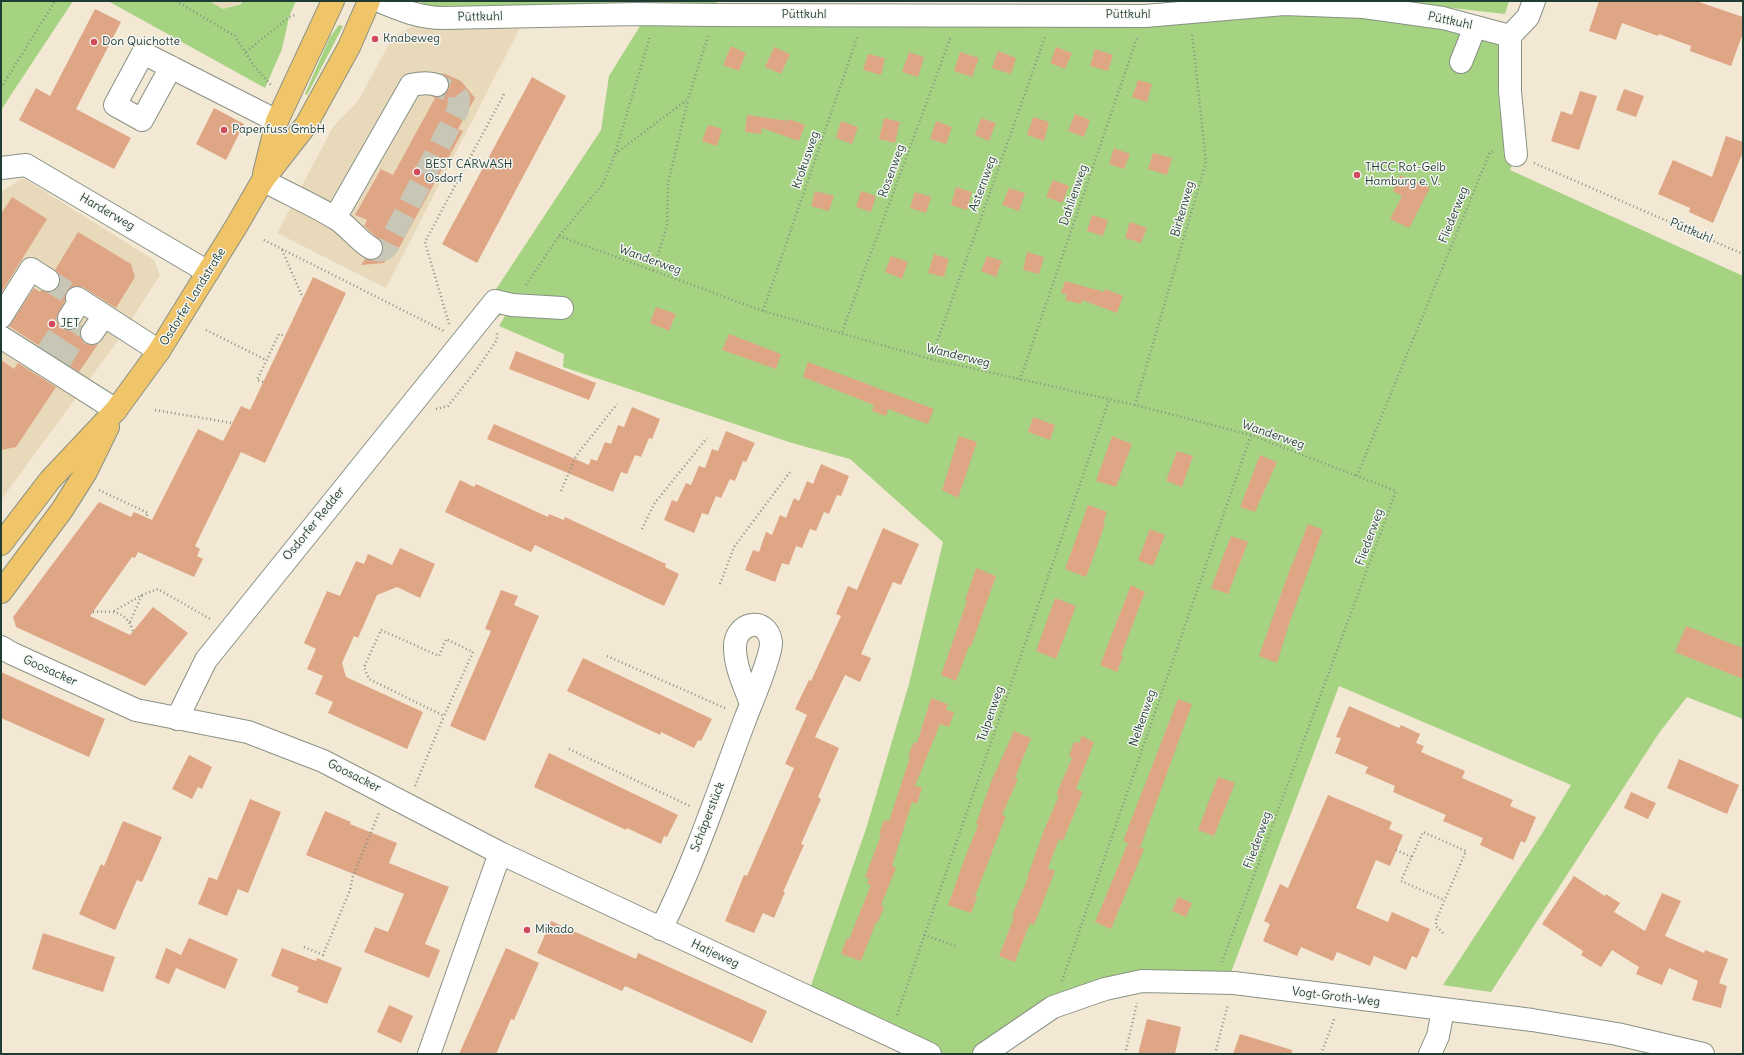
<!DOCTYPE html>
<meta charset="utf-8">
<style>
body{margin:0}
#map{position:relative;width:1744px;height:1055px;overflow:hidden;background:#f2e8d4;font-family:Delius,sans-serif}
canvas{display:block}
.frame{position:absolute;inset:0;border:2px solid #1f3d34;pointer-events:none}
</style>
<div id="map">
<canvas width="1744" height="1055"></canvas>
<div class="frame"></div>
</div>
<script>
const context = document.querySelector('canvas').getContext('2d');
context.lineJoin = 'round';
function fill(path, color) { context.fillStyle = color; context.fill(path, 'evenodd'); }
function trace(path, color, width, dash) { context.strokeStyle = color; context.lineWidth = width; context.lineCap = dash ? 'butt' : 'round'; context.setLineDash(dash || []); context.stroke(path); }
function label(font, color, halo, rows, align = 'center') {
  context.font = font + ' Delius,sans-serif'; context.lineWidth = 3; context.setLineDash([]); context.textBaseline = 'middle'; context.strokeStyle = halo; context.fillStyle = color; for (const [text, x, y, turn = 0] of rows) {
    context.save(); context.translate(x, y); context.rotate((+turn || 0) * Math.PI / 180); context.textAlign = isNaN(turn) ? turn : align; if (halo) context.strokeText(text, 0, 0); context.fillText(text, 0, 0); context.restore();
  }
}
const built = new Path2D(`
 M 209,1 L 243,1 L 241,3 L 223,9 Z
 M 417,24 L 522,24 L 386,288 L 277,233 L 333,127 L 358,101 L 393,37 Z
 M 23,178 L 154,260 L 160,275 L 119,339 L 1,500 L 1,192 Z`);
const green = new Path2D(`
 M 1,1 L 73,1 L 1,110 Z
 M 108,1 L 209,1 L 223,9 L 241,4 L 243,1 L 296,1 L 289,17 L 282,49 L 265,88 Z
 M 420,1 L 718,1 L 709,15 L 1316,4 L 1510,36 L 1516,155 L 1510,170 L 1743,276 L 1743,719 L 1687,697 L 1659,733 L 1491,992 L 1443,985 L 1543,832 L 1571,785 L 1339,686 L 1227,983 L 1074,999 L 985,1054 L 930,1054 L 807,997 L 866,829 L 909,684 L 943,542 L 850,459 L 792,443 L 563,367 L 564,354 L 499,326 L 511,306 L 491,323 L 477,318 L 601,130 L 609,76 L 653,5 L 424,6 Z
 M 1391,1 L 1509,1 L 1505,14 Z
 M 339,25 L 343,26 L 307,95 L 305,94 L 330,37 Z`);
const building = new Path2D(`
 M 1599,1 L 1696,1 L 1743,17 L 1743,33 L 1731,66 L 1690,51 L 1691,46 L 1659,34 L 1658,36 L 1622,23 L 1616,40 L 1589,31 Z
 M 95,9 L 121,22 L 76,109 L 131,138 L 114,169 L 19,120 L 36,88 L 50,96 Z
 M 731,46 L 746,53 L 739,71 L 723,65 Z
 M 774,47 L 790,54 L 781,74 L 765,67 Z
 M 1056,47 L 1072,53 L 1065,69 L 1050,63 Z
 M 1095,49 L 1113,55 L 1108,71 L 1090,66 Z
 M 998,51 L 1016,58 L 1011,74 L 992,68 Z
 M 909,52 L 924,57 L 918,77 L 902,72 Z
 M 960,52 L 979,58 L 972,77 L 954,71 Z
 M 868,54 L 885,58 L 881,75 L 863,70 Z
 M 443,73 L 461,81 L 475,98 L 458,129 L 463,131 L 399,248 L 394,246 L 384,263 L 361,265 L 365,259 L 371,260 L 377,259 L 382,254 L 383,248 L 382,242 L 364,226 L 367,220 L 355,215 L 381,169 L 393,175 L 435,98 L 431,96 L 440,97 L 445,94 L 449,89 L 449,82 Z
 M 532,77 L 566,96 L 477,263 L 442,244 Z
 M 1138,80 L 1152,84 L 1147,102 L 1132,97 Z
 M 1624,89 L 1644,96 L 1636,117 L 1616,110 Z
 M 1580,91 L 1597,96 L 1579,150 L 1551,141 L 1561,111 L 1572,115 Z
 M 214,108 L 244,124 L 226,160 L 196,144 Z
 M 1075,114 L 1090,120 L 1084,137 L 1068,131 Z
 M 747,115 L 789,121 L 789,119 L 805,125 L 799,141 L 762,128 L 761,134 L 745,132 Z
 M 1033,117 L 1049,122 L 1044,141 L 1027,135 Z
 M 884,118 L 900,122 L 895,143 L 879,139 Z
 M 981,118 L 996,123 L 989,141 L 975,135 Z
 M 841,121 L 858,127 L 852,144 L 836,138 Z
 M 936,121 L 952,127 L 946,144 L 930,139 Z
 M 708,125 L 722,129 L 717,146 L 702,141 Z
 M 1726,136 L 1743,142 L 1743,152 L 1713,223 L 1689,212 L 1690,208 L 1658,194 L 1673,160 L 1712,177 Z
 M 1114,148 L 1130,154 L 1124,169 L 1109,164 Z
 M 1153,153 L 1172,158 L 1167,175 L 1148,169 Z
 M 1400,175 L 1430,188 L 1409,228 L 1390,219 L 1402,196 L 1393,191 Z
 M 1053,180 L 1069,186 L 1062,203 L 1046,197 Z
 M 956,187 L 972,192 L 967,210 L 951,205 Z
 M 1009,188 L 1025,193 L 1019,211 L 1002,205 Z
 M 815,191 L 834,196 L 829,211 L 811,206 Z
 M 861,191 L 876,196 L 871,212 L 856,207 Z
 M 915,192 L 931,197 L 926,213 L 910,208 Z
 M 12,197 L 47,219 L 1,293 L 1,214 Z
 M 1092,215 L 1108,220 L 1103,236 L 1087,231 Z
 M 1130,222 L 1147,228 L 1141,243 L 1125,238 Z
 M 78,232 L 131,264 L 135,277 L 116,308 L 83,287 L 77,286 L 72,287 L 66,292 L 65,301 L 57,317 L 58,324 L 63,329 L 69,330 L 75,329 L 80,325 L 82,326 L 80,331 L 81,338 L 84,343 L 91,345 L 98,344 L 79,372 L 9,326 L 34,288 L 40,292 L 41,290 L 48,292 L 54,291 L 58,287 L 60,280 L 59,274 L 55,270 Z
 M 1027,252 L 1044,257 L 1039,274 L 1023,270 Z
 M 934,254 L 949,259 L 944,277 L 928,273 Z
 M 891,256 L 908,262 L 902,279 L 885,272 Z
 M 987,256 L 1002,261 L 996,277 L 981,271 Z
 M 313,277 L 346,293 L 265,463 L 241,452 L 195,546 L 200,549 L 197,556 L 203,559 L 194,577 L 138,552 L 135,558 L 132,557 L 90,616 L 130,635 L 153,607 L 188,633 L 145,686 L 16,627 L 13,617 L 99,502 L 131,517 L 134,512 L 152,520 L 198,429 L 223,441 L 241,406 L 250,410 Z
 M 1065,281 L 1104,292 L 1105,289 L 1123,296 L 1117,313 L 1082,300 L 1081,304 L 1065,300 L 1067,295 L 1061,293 Z
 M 656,307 L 676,314 L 669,331 L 650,323 Z
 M 729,334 L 781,354 L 776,369 L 722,350 Z
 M 516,351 L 596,383 L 589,400 L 509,369 Z
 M 1,360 L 14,369 L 18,363 L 56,387 L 16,447 L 1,450 Z
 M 808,362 L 934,409 L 928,424 L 888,409 L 886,416 L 872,411 L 874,405 L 803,377 Z
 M 632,407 L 660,419 L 652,439 L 649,438 L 641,457 L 635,455 L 627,474 L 621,472 L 613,492 L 487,439 L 494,424 L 589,465 L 591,459 L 597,461 L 605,442 L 611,444 L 618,425 L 624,427 Z
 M 1033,417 L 1055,425 L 1050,440 L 1028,432 Z
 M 726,431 L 755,443 L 746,462 L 743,461 L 735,481 L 730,479 L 721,498 L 716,496 L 708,515 L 702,513 L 694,533 L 664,520 L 672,500 L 677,502 L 686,483 L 691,485 L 699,466 L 705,468 L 712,449 L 718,451 Z
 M 959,436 L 977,442 L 958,498 L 942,490 Z
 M 1112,436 L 1132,444 L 1116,487 L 1096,481 Z
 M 1177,451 L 1193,456 L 1182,487 L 1166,481 Z
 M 1260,455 L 1277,462 L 1255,512 L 1240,507 Z
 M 821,464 L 849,476 L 841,496 L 837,495 L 829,514 L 824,512 L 816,531 L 810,529 L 802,548 L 796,546 L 789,565 L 782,563 L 775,582 L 745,570 L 753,550 L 759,552 L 766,532 L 772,535 L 780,515 L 786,518 L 794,498 L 799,501 L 807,481 L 813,484 Z
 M 460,480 L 474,487 L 476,484 L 548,517 L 549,514 L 564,520 L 565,517 L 666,564 L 665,567 L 679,574 L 664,606 L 535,545 L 531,552 L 445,512 Z
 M 1088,505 L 1107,512 L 1103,523 L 1105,524 L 1086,577 L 1065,569 Z
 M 1308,524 L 1323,530 L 1289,624 L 1277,663 L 1259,656 L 1292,563 L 1293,563 Z
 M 883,528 L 919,544 L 901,585 L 893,582 L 861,654 L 871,658 L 860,682 L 845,675 L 815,737 L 839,748 L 818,797 L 821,799 L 801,844 L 804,845 L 783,892 L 785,892 L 774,918 L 763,913 L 754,933 L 725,921 L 744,875 L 747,876 L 794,768 L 785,764 L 807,715 L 795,709 L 809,680 L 811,681 L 841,616 L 836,614 L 848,586 L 857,590 Z
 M 1150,529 L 1165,535 L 1153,566 L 1138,560 Z
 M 1231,536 L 1248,542 L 1228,594 L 1211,588 Z
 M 400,548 L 435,564 L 420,598 L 397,587 L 377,595 L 358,638 L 354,636 L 342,663 L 346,677 L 423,712 L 407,749 L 328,713 L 333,702 L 315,694 L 323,676 L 307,669 L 316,649 L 304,643 L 327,591 L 340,596 L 356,561 L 364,564 L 368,554 L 392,565 Z
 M 976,568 L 996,576 L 971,647 L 969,646 L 956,681 L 941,675 L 967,601 L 965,600 Z
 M 1131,585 L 1145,592 L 1121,655 L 1123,656 L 1117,672 L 1100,665 Z
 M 501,590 L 518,596 L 514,605 L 539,616 L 485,741 L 450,726 L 491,631 L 485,629 Z
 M 1055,598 L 1076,606 L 1056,659 L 1036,651 Z
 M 1686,626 L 1743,648 L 1743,679 L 1675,652 Z
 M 583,658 L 712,719 L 701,741 L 698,740 L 694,748 L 661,732 L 660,735 L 567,691 Z
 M 1,672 L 105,719 L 89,757 L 1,718 Z
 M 931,698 L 948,704 L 946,710 L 954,712 L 949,727 L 940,724 L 915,786 L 922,788 L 917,804 L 912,802 L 892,866 L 896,868 L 881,905 L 884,907 L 878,922 L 876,922 L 861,961 L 841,954 L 847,938 L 849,939 L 871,885 L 867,884 L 869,879 L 865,877 L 881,835 L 879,835 L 884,820 L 889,821 L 910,757 L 908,756 L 914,742 L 917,743 Z
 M 1178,699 L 1192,704 L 1140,848 L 1123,841 Z
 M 1349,706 L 1399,728 L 1401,725 L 1420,734 L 1416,743 L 1424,746 L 1421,752 L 1465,771 L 1462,778 L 1513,800 L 1510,806 L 1536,817 L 1525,843 L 1521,841 L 1513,860 L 1480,845 L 1483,838 L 1443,821 L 1446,815 L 1393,792 L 1395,786 L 1365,773 L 1368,767 L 1335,753 L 1341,738 L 1336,737 Z
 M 1014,731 L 1031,738 L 1015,778 L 1018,779 L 1002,815 L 1006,816 L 975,896 L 977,897 L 971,913 L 948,905 L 963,863 L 978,825 L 976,824 L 991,782 Z
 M 1082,736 L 1094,742 L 1076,789 L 1083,792 L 1063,841 L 1059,839 L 1048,868 L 1055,871 L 1034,925 L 1030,923 L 1015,962 L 999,956 L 1014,917 L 1012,916 L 1028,878 L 1027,878 L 1044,830 L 1059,796 L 1056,795 L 1072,758 L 1069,756 L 1074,742 L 1079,743 Z
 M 549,753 L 678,815 L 667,837 L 664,836 L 661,844 L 627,828 L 626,830 L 534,787 Z
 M 189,755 L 212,767 L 202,789 L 198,787 L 192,799 L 172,789 Z
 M 1679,759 L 1739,785 L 1727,814 L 1667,788 Z
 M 1218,777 L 1235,783 L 1214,836 L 1198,830 Z
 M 1631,792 L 1656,803 L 1648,819 L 1624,808 Z
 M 1328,795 L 1392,822 L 1389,829 L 1403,835 L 1390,866 L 1376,860 L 1356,908 L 1388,922 L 1392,912 L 1430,929 L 1417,958 L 1412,956 L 1406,970 L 1374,956 L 1370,966 L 1337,952 L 1333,961 L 1301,947 L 1297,956 L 1263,941 L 1270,924 L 1264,921 L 1280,884 L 1288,888 Z
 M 250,799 L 281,812 L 248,893 L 238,889 L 227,916 L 198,904 L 209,877 L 217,880 Z
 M 325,811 L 351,822 L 350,824 L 397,843 L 389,863 L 449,887 L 425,944 L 440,950 L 429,978 L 364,952 L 375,927 L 388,932 L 404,894 L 306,855 Z
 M 123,821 L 162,837 L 142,882 L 137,880 L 115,930 L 79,914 L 101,864 L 104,866 Z
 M 1128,843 L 1144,849 L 1111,929 L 1095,922 Z
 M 1574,876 L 1605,896 L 1606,894 L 1620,903 L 1614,912 L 1645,931 L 1662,893 L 1681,901 L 1665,936 L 1704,953 L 1705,950 L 1728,959 L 1719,983 L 1727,986 L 1721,1008 L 1692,1000 L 1698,981 L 1669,968 L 1662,985 L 1636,974 L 1639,967 L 1612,950 L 1601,967 L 1581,955 L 1583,951 L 1542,924 Z
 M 1178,897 L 1192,903 L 1186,917 L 1172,911 Z
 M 551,921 L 636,959 L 638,953 L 767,1011 L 752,1043 L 625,986 L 622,991 L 537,953 Z
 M 43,933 L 115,957 L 103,992 L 32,969 Z
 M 189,938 L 238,959 L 225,989 L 176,968 L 169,984 L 155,978 L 166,948 L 181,955 Z
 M 282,948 L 316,961 L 317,958 L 342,968 L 327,1004 L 297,992 L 299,987 L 271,976 Z
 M 506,948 L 539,963 L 514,1020 L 511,1019 L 496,1054 L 459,1054 Z
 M 389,1005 L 413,1016 L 401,1043 L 377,1032 Z
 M 1147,1019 L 1181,1027 L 1175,1054 L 1138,1054 Z
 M 1240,1034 L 1292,1050 L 1292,1054 L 1233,1054 Z`);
const minorTunnel = new Path2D(`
 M 371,248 C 377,251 383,252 388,246 L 458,110 L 459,98 L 456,94 L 437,85
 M 48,280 L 77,298
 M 46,354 L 69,318
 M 59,363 L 82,326`);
const path = new Path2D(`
 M 176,1 L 235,36 L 254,66 L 271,85
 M 246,52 L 289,17 L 295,15
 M 1,88 L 55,1
 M 615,154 L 650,36
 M 1534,163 L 1743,254
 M 559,236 L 763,311 L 931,359 L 1135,405 L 1251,435 L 1357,476
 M 264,240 L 444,331
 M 282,250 L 303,298
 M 653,271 L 667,226 L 668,183 L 688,100
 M 526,285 L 559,236 L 603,184 L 615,154 L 688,99 L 708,36
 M 763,311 L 858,35
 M 449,324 L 425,242 L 504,94
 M 206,330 L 266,360
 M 842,332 L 951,36
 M 931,359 L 1045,37
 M 1020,380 L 1137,38
 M 263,382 L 257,380 L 279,334 L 285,336
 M 1135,405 L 1206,162 L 1192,33
 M 436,409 L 448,406 L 477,369 L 497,340 L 497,333
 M 155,410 L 232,423
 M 99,490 L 148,513 L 146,517
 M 561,491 L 576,456 L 617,404
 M 642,529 L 654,504 L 707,438
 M 720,584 L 734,547 L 790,472
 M 114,611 L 142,595 L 158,589 L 212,620
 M 93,612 C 112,611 126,610 133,631
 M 130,622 L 142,595
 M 381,630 L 439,656 L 446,639 L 473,652 L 444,716 L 369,679 L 364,667 Z
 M 607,656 L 727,709
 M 569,749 L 692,807
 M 415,786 L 444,716
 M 1396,850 L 1412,857
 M 1443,933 L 1436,926 L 1436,920 L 1466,851 L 1423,832 L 1401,881 L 1444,900
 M 924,935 L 956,946
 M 304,947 L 323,955 L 350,890 L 353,876 L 379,813
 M 1222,962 L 1396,491 L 1357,476 L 1490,152 L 1494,151
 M 1062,981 L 1251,435
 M 897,1015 L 1109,400
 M 1125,1054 L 1137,1003
 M 1215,1054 L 1228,1004
 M 1321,1054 L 1335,1017`);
const minor = new Path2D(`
 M 379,1 C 400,10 420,18 444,18 L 636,14 L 709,15 L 1145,16 L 1284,4 L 1364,7 L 1443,18 L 1510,36
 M 1510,36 L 1510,91 L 1516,155
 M 1510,36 L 1528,17 L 1534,1
 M 1461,62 L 1475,27
 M 171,67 L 142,120 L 115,105 L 143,53 L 277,121
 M 1,168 L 26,165 L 208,272
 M 263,180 C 286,193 312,204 335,218 C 349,226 357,240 371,248
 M 335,218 L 411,85 C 420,83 429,82 437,85
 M 77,298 L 159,351
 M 1,317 L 31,269 L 48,280
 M 69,318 L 80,301
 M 92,333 L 104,316
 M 1,337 L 116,410
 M 1,647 L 11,653 L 136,710 L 248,732 L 323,761 L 500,853 L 930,1054
 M 177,719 L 206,660 L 495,301 L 512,305 L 562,308
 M 661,929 C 695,862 719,788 746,717 C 751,704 772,654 771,642 C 767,615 734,622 735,648 C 735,667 745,687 751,704
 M 429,1054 L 500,853
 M 984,1054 L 1053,1007 L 1105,989 L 1142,981 L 1234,983 L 1532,1020 L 1617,1034 L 1703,1054
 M 1430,1054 L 1438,1036 L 1443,1010`);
const major = new Path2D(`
 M 264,174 L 277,121 L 333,1
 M 1,544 L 50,480 L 116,410 L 159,351 L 237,225 L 263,180 L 306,125 L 349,47 L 369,1
 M 1,592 L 62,510 L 86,472 L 108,427`);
const markers = [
 [375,39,4,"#d1495b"],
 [94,42,4,"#d1495b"],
 [224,130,4,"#d1495b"],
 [417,172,4,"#d1495b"],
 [1357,175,4,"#d1495b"],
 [52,324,4,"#d1495b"],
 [527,930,4,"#d1495b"]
];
const streetNames = [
 ["Püttkuhl",804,15],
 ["Püttkuhl",1128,15],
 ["Püttkuhl",480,17,-1],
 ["Püttkuhl",1450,21,12],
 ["Krokusweg",806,160,-71],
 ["Rosenweg",892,171,-70],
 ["Asternweg",983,184,-70],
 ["Dahlienweg",1074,195,-71],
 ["Birkenweg",1183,209,-74],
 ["Harderweg",107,212,30],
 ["Fliederweg",1454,215,-68],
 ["Püttkuhl",1691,231,23],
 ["Wanderweg",650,260,20],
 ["Osdorfer Landstraße",193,297,-58],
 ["Wanderweg",958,356,14],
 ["Wanderweg",1273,435,19],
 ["Osdorfer Redder",314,524,-51],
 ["Fliederweg",1370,537,-70],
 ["Goosacker",50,671,24],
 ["Tulpenweg",991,714,-71],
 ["Nelkenweg",1143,718,-71],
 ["Goosacker",354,776,27],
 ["Schäperstück",708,817,-69],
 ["Fliederweg",1258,840,-70],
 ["Hatjeweg",715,954,25],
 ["Vogt-Groth-Weg",1336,997,7]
];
const poiNames = [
 ["Knabeweg",383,39],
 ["Don Quichotte",102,42],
 ["Papenfuss GmbH",232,130],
 ["BEST CARWASH",425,165],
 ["Osdorf",425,179],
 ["THCC Rot-Gelb",1365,168],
 ["Hamburg e. V.",1365,182],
 ["JET",60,324],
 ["Mikado",535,930]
];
fill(built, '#e8d9ba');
fill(green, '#a5d381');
fill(building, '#dfa686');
trace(minorTunnel, '#c8c6b4', 22, [22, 11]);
trace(minor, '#889284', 24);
trace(major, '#889284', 24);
trace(path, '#889284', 2.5, [1, 3]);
trace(minor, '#fff', 22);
trace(major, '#f0c469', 22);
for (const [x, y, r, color] of markers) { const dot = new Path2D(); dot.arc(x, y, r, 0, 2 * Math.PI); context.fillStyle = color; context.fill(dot); trace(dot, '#f6f6f2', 1.5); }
label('12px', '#1f3d34', '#f6f6f2', streetNames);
label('12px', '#1f3d34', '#f6f6f2', poiNames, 'left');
</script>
